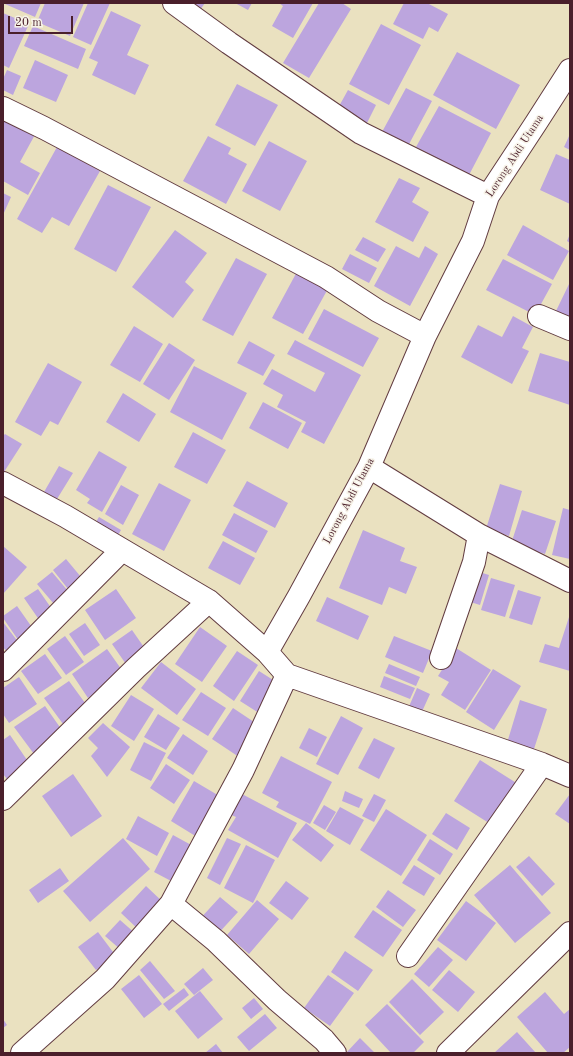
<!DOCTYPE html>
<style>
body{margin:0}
#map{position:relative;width:573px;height:1056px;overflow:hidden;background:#eae1c0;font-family:"Old Standard TT",serif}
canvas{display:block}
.frame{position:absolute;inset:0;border:4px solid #4a1f2b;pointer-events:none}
.scale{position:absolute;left:8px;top:16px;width:65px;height:18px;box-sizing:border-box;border:2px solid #4a1f2b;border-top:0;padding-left:5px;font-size:12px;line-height:14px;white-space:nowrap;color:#4a1f2b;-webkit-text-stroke:3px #f7f3e8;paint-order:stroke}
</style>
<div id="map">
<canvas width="573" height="1056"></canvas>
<div class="frame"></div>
<div class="scale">20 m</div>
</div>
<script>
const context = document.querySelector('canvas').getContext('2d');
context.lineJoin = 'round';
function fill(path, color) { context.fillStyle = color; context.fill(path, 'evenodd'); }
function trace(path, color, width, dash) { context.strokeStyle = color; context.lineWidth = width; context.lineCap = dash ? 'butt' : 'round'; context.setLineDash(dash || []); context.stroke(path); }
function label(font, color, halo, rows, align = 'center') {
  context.font = font + ' "Old Standard TT",serif'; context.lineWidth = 3; context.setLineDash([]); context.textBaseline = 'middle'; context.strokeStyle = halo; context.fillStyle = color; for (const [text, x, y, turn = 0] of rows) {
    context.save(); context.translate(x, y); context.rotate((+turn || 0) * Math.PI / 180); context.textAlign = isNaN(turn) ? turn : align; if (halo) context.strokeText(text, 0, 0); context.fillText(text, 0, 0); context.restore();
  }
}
const building = new Path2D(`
 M 5,3 L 41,3 L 35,17 L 5,4 Z
 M 45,3 L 84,3 L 70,36 L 37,22 Z
 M 88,3 L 110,3 L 91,45 L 73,37 Z
 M 188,3 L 205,3 L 200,10 Z
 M 235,3 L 252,3 L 248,10 Z
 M 279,3 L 313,3 L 293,38 L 272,26 L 283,6 Z
 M 319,3 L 342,3 L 351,9 L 309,78 L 283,63 Z
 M 404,3 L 427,3 L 448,14 L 438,32 L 429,27 L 423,39 L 393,24 Z
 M 111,11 L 141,25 L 127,55 L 149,65 L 135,95 L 92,75 L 98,62 L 89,58 Z
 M 3,13 L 29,24 L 9,68 L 3,65 Z
 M 381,24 L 421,45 L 389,105 L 349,84 Z
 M 33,26 L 86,49 L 78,69 L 24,46 Z
 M 457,52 L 520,85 L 496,129 L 433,95 Z
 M 35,60 L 68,75 L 56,102 L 23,88 Z
 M 7,70 L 21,76 L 13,95 L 3,90 L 3,79 Z
 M 237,84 L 278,105 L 255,146 L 215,125 Z
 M 406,88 L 432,101 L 408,146 L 382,132 Z
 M 348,90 L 376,105 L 367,123 L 338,108 Z
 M 439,106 L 491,133 L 469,175 L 416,147 Z
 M 3,112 L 37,131 L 20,162 L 40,173 L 28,195 L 3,181 Z
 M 570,134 L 570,150 L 564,147 Z
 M 208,136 L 231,148 L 228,154 L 247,164 L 226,204 L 183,181 Z
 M 269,141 L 307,161 L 280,211 L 242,191 Z
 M 57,147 L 100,171 L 69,226 L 52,217 L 42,233 L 17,219 Z
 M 556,154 L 570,160 L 570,204 L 540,190 Z
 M 399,178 L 420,188 L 412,202 L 429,212 L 413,242 L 375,222 Z
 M 108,185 L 151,207 L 116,272 L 74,249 Z
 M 3,193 L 11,197 L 3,215 Z
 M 523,225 L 569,251 L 553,280 L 507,255 Z
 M 175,230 L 207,253 L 185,282 L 194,290 L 173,318 L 132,287 Z
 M 570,234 L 570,243 L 567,241 Z
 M 363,237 L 386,249 L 378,262 L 355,250 Z
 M 396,246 L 419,258 L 425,246 L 438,254 L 410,306 L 374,286 Z
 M 350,254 L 377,268 L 369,283 L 342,269 Z
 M 236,258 L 267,274 L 233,336 L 202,320 Z
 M 503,259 L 552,284 L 535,315 L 486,290 Z
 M 299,268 L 330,285 L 303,334 L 272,318 Z
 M 570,282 L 570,317 L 556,311 Z
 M 324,309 L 379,338 L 363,367 L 308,339 Z
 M 513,316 L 533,327 L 522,348 L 529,351 L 512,384 L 461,357 L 478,325 L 502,337 Z
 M 134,326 L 163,344 L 140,382 L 110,365 Z
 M 295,340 L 361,375 L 324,444 L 301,432 L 306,422 L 277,407 L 283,395 L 263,384 L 272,369 L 315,392 L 325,373 L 287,354 Z
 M 249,341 L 275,355 L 263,376 L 237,363 Z
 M 169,343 L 195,360 L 169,400 L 143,384 Z
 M 540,353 L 570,362 L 570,405 L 528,391 Z
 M 48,363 L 82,382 L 58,425 L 50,421 L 41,436 L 15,422 Z
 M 194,366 L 247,393 L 222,440 L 170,412 Z
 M 123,393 L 156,414 L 139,442 L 106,422 Z
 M 263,402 L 302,423 L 288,449 L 249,428 Z
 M 193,432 L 226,450 L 207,484 L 174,467 Z
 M 5,434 L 22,444 L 4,472 L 3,472 L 3,436 Z
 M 99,451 L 127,467 L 102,512 L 87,503 L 90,499 L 76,490 Z
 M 59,466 L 73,473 L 57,499 L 44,492 Z
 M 247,481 L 288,503 L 275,528 L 233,506 Z
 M 159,483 L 191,500 L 164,551 L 132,534 Z
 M 500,484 L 522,491 L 509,536 L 486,529 Z
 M 121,485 L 139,495 L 123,525 L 105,514 Z
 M 563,508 L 570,510 L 570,559 L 552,555 Z
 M 522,510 L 556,521 L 545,554 L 511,544 Z
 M 234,513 L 268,531 L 256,553 L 222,535 Z
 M 99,517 L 121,530 L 114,542 L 91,530 Z
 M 363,530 L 405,548 L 400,561 L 417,567 L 406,594 L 389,587 L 382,605 L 339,588 Z
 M 223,541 L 255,558 L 240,585 L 208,568 Z
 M 3,546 L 27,567 L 3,594 Z
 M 66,559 L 86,583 L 72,594 L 53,570 Z
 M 473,570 L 489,575 L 480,605 L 464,600 Z
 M 52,572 L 73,597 L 59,610 L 37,584 Z
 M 491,578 L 515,585 L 505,617 L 481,610 Z
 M 38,589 L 56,615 L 42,624 L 24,598 Z
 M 116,589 L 136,618 L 105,640 L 85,610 Z
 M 518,590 L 541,597 L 532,625 L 509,618 Z
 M 327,597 L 369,616 L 358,640 L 316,621 Z
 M 17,606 L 36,633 L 21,644 L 3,618 L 3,616 Z
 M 570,614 L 570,671 L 539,662 L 545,644 L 559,648 Z
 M 3,622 L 19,643 L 7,652 L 3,647 Z
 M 85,623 L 100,645 L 84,656 L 69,634 Z
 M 200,627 L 227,646 L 202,682 L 175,664 Z
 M 132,630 L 148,653 L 128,667 L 112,644 Z
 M 65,636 L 84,662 L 66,675 L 47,649 Z
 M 394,636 L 432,651 L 423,673 L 385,657 Z
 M 456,648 L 491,670 L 465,710 L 441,695 L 449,682 L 438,676 Z
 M 107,649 L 124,673 L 88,698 L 72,674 Z
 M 237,651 L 258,665 L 234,701 L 213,686 Z
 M 45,654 L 62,678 L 38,694 L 21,671 Z
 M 161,662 L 196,689 L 177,715 L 141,688 Z
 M 389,664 L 420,677 L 416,686 L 385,673 Z
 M 493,669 L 521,686 L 494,730 L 466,712 Z
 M 259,671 L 281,685 L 262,715 L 240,701 Z
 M 384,676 L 415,688 L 410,699 L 380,687 Z
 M 19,677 L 37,704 L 9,723 L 3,714 L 3,688 Z
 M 69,681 L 88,707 L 63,724 L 44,698 Z
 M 417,688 L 430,694 L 420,716 L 407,711 Z
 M 201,692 L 226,708 L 208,736 L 182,720 Z
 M 131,695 L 154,709 L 134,741 L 111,726 Z
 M 520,700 L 547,709 L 533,752 L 507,743 Z
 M 45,706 L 64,733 L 34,754 L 14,727 Z
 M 233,708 L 260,726 L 239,757 L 212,739 Z
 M 158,714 L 180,728 L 166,750 L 144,737 Z
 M 341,716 L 363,728 L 338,775 L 316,764 Z
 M 103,723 L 130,747 L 107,777 L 91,756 L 98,748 L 88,738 Z
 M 309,728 L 327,737 L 317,757 L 299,748 Z
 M 183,734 L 208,751 L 193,775 L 167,758 Z
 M 10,735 L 29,763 L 7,779 L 3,774 L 3,740 Z
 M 374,738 L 395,748 L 379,779 L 358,768 Z
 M 144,742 L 166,753 L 151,781 L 130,770 Z
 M 281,756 L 332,782 L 310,824 L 276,807 L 279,802 L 262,793 Z
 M 480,760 L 518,784 L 492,825 L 454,801 Z
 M 166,764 L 190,780 L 174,804 L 150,788 Z
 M 73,774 L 102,816 L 71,837 L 42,796 Z
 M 194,781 L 221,797 L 197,837 L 171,821 Z
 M 345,791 L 363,799 L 359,808 L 342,801 Z
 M 240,793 L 297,823 L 278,858 L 228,830 L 236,817 L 229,814 Z
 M 374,794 L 386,800 L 374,822 L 362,816 Z
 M 570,794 L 570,824 L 555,814 Z
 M 324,805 L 336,812 L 325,830 L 313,823 Z
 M 340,807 L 364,820 L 350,845 L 326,831 Z
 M 386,809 L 427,835 L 401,876 L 360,850 Z
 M 446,813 L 470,828 L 457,850 L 432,834 Z
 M 138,816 L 169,833 L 157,856 L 126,839 Z
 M 306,823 L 334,845 L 321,862 L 292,840 Z
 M 173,835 L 193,846 L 173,882 L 154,872 Z
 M 123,838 L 150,869 L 90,922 L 63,891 Z
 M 227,838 L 241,844 L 220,885 L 207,878 Z
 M 430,839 L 453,854 L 440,875 L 417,860 Z
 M 246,845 L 275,860 L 253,903 L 224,888 Z
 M 529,856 L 555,884 L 542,896 L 516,867 Z
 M 414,865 L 435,878 L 424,896 L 402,883 Z
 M 510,865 L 551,913 L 515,943 L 474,895 Z
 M 60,868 L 69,881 L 38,903 L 29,890 Z
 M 286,881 L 309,898 L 292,920 L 269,903 Z
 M 146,886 L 165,904 L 140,931 L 121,913 Z
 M 388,890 L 416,910 L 403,927 L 376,907 Z
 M 220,897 L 238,912 L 215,937 L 198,921 Z
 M 257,900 L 279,919 L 249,954 L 227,935 Z
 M 466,901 L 496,923 L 466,961 L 437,940 Z
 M 373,910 L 402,930 L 383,957 L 354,937 Z
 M 120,920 L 136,934 L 121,950 L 105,936 Z
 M 98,932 L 116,956 L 96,970 L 78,947 Z
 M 438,947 L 453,960 L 429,987 L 414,974 Z
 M 345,951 L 373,970 L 358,991 L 331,972 Z
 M 150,961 L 175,991 L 164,999 L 140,970 Z
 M 203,968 L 213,980 L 194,995 L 184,984 Z
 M 449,970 L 475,992 L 458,1012 L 432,990 Z
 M 139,975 L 162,1004 L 144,1018 L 121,989 Z
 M 328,975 L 354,993 L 330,1026 L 304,1008 Z
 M 412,979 L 444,1012 L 420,1035 L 389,1002 Z
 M 184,988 L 189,995 L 169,1011 L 163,1004 Z
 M 200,991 L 223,1019 L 198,1039 L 175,1011 Z
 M 545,992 L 564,1014 L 570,1009 L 570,1047 L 563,1053 L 548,1053 L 517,1017 Z
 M 254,998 L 263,1009 L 251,1019 L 242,1008 Z
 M 387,1004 L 424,1042 L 413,1053 L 391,1053 L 365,1025 Z
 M 265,1014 L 277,1028 L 249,1051 L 237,1037 Z
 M 3,1019 L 7,1025 L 3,1028 Z
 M 517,1032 L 536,1053 L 494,1053 Z
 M 360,1038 L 375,1053 L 346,1053 Z
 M 216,1044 L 223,1053 L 205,1053 Z`);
const minor = new Path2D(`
 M 174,3 L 229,43 L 361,133 L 488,196
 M 3,108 L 44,128 L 326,277 L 378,311 L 425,336
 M 539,316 L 570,329
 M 369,467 L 479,535 L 474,562 L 441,658
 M 3,483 L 65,516 L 209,601 L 267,652 L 299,596 L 369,467 L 425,336 L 473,241 L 488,196 L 536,123 L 570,70
 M 479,535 L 570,581
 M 3,670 L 122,550
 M 287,675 L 542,764 L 570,776
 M 3,799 L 136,668 L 209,601
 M 171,904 L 216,941 L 277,1000 L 324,1040 L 335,1053
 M 408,956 L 542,764
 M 22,1053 L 105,979 L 171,904 L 243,770 L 287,675 L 267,652
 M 448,1053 L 570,933`);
const streetNames = [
 ["Lorong Abdi Utama",515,156,-57],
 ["Lorong Abdi Utama",349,501,-62]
];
fill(building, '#bca5de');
trace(minor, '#623c41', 24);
trace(minor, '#fff', 22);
label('11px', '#4a1f2b', '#f7f3e8', streetNames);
</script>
